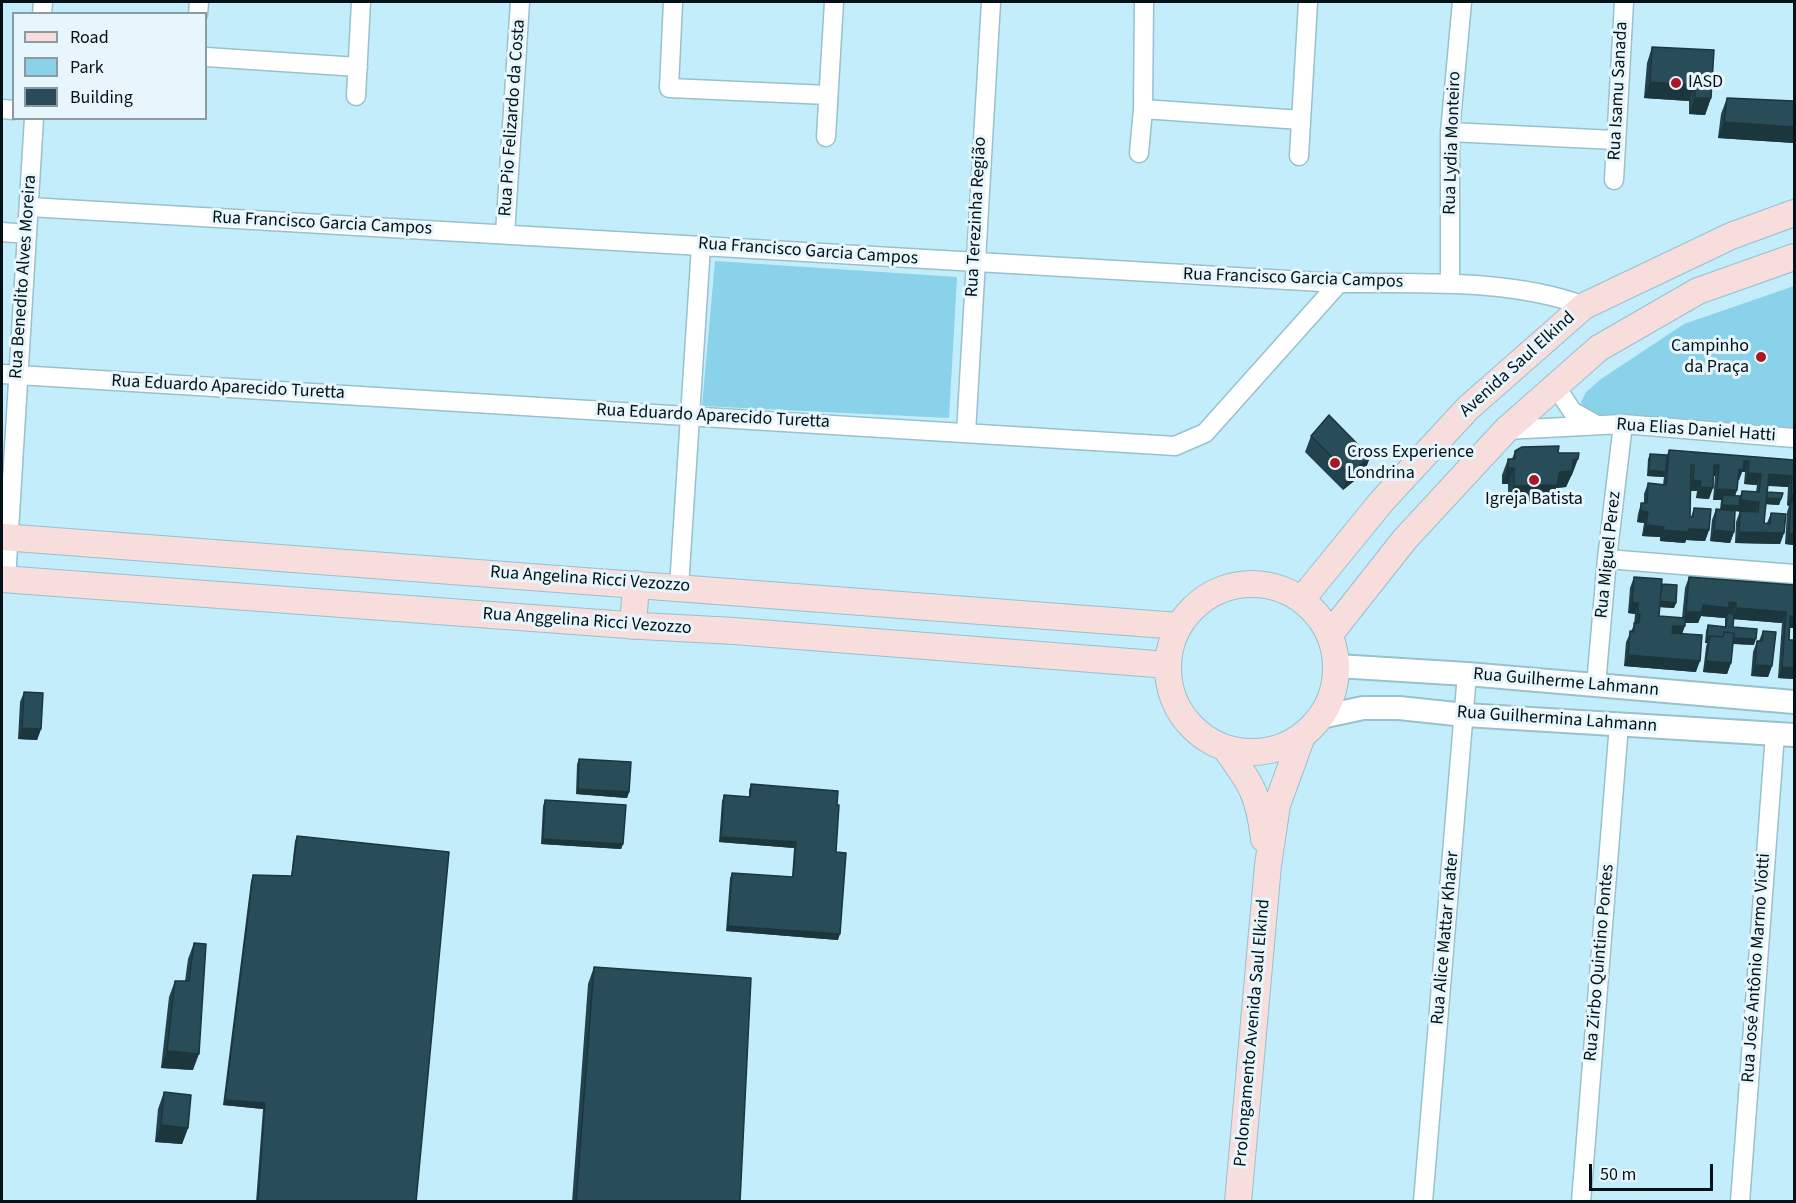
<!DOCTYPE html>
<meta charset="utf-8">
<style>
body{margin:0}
#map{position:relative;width:1796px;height:1203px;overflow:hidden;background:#c4edfc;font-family:"Source Sans 3",sans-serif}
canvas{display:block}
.frame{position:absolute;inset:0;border:3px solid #041217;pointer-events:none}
.legend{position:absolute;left:12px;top:12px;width:195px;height:108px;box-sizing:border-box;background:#e6f6fc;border:2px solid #8c9ba0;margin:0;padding:8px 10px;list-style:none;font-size:18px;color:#041217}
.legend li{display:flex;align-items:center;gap:12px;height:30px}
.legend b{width:30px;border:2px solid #8c9ba0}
.scale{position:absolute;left:1589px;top:1164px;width:124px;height:27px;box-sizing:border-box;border:3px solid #041217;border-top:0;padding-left:8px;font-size:18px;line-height:21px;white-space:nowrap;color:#041217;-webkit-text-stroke:4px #e6f6fc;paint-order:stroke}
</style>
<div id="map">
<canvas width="1796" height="1203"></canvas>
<div class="frame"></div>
<ul class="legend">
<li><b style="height:8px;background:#f7dddb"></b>Road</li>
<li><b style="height:16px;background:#8ad1ea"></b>Park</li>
<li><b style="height:16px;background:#284d59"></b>Building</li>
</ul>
<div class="scale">50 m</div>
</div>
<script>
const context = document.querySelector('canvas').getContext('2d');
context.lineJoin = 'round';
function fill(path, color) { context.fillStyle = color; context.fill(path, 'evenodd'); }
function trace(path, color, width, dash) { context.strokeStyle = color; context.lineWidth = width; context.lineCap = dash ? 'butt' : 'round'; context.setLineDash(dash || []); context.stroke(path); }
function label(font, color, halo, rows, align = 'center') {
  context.font = font + ' "Source Sans 3",sans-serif'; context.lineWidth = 6; context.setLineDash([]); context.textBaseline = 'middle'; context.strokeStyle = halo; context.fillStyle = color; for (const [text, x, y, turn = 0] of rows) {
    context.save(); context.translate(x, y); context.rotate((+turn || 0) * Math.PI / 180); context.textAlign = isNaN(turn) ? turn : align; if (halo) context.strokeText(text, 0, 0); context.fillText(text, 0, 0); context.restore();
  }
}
const green = new Path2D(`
 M 715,261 L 957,277 L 949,418 L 702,406 Z
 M 1794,286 L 1794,429 L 1585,414 L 1581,402 L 1586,392 L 1601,379 L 1684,324 Z`);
const minor = new Path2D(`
 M 673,2 L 669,88 L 828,95
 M 42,14 L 43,2
 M 198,14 L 199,2
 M 206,57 L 358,67
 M 356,96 L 361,2
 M 2,109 L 14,110
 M 1143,109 L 1301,120
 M 1450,132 L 1615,140
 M 826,137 L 834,2
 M 1139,153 L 1143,109 L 1144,2
 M 1299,156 L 1308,2
 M 1614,180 L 1624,2
 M 29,207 L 1339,283 C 1418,284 1510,278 1584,306
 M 2,232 L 27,234
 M 505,234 L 520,2
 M 1450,284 L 1450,132 L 1462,2
 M 2,374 L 1175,446 L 1205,433 L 1339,283
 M 1555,385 L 1572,411 L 1597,425
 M 1506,430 L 1623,424 L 1794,438
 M 966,433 L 991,2
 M 1607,559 L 1794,574
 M 6,580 L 34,118
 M 679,587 L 701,246
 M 1596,685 L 1607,559 L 1623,424
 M 1423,1202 L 1467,674
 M 1581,1202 L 1619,724
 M 1740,1202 L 1775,734`);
const tertiary = new Path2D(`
 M 1337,666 L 1467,674 L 1794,702
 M 1321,717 L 1363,708 L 1399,708 L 1465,715 L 1794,735`);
const secondary = new Path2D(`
 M 2,537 L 1179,626
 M 2,579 L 641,626 L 734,631 L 1168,665
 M1168 668a84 84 0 1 1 168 0a84 84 0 1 1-168 0Z
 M 1302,599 L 1382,501 L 1468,408 L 1584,306 L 1731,236 L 1794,213
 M 633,626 L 636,584
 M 1330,634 L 1405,539 L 1506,430 L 1599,348 L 1698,291 L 1794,257
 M 1225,748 C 1251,783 1259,795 1264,839
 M 1238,1202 L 1268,865 L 1277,805 L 1302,736`);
const wall = new Path2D(`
 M 1652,47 L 1711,98 L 1705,115 L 1689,114 L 1689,101 L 1644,98 L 1647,63 Z
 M 1727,98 L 1794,101 L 1794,143 L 1718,138 L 1721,114 Z
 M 1311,436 L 1370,457 L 1364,473 L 1343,490 L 1305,452 Z
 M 1669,450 L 1794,460 L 1794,545 L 1785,544 L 1787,512 L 1789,506 L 1787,505 L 1788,487 L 1768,486 L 1767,492 L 1781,499 L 1779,505 L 1766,504 L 1764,523 L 1767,523 L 1771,513 L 1784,533 L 1780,544 L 1735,543 L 1736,522 L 1740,511 L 1735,511 L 1734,532 L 1730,543 L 1710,541 L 1712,520 L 1716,509 L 1720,510 L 1721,500 L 1713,500 L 1715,476 L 1713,476 L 1709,499 L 1696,498 L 1697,491 L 1691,491 L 1690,517 L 1691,517 L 1694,508 L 1709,530 L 1705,541 L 1686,540 L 1685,543 L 1660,541 L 1660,537 L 1642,536 L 1644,523 L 1637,522 L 1638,514 L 1641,503 L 1644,503 L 1644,494 L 1648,483 L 1663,485 L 1664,477 L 1647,476 L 1648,459 L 1650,454 L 1667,455 ZM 1742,472 L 1745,472 L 1744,484 L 1757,485 L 1756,492 L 1742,491 L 1740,496 L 1735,496 L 1737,490 L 1738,480 L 1739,480 Z
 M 1515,451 L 1558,453 L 1572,475 L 1571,476 L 1566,487 L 1556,488 L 1551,501 L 1508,502 L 1508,484 L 1502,484 L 1502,475 L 1508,459 L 1512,459 Z
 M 1634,577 L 1662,584 L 1676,603 L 1674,608 L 1660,607 L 1659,616 L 1682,618 L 1685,588 L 1689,577 L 1794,585 L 1794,628 L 1790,628 L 1789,640 L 1794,640 L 1794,679 L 1778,678 L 1782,623 L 1733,619 L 1733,627 L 1754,645 L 1733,644 L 1731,663 L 1727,674 L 1703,672 L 1706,647 L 1707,643 L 1705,643 L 1706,631 L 1708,625 L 1725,627 L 1725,618 L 1701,616 L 1698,623 L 1685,623 L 1682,634 L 1696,672 L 1624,666 L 1626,642 L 1634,625 L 1635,614 L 1628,613 L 1630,588 Z
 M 1763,631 L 1772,666 L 1768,677 L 1751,676 L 1753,652 L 1757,641 L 1759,641 Z
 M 24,692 L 41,729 L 37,740 L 18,739 L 20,702 Z
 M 579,759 L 629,792 L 627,798 L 576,794 L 577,764 Z
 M 751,784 L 837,805 L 836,852 L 838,940 L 726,931 L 730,878 L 732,873 L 792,877 L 794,848 L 719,842 L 722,801 L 724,795 L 749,797 L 749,790 Z
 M 545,800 L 623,844 L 621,849 L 541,844 L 543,806 Z
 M 297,836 L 416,1202 L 256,1202 L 263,1109 L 223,1105 L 251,881 L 253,875 L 291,876 L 295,841 Z
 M 194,943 L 193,1070 L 161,1068 L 169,997 L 175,981 L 185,981 L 188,959 Z
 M 594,967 L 740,1202 L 572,1202 L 588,984 Z
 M 164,1092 L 188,1128 L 182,1144 L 155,1142 L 158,1109 Z`);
const shadedWall = new Path2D(`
 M 1650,82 L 1695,85 L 1689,101 L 1644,98 Z
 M 1695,98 L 1711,98 L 1705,115 L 1689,114 Z
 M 1724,122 L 1794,127 L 1794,143 L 1718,138 Z
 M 1370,457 L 1364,473 L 1343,490 L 1349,474 Z
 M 1578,459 L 1572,475 L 1571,476 L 1566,487 L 1556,488 L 1551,501 L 1508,502 L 1514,486 L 1560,472 L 1573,460 Z
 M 1744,461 L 1749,461 L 1745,472 L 1742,472 L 1739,480 L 1735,480 L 1739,469 Z
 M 1714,465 L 1719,465 L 1715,476 L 1710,476 Z
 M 1508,468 L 1514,468 L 1508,484 L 1502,484 Z
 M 1649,470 L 1666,472 L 1664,477 L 1647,476 Z
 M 1748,473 L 1761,474 L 1757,485 L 1744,484 Z
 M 1769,474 L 1792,476 L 1788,487 L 1765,485 Z
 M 1693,480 L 1701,481 L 1697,491 L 1689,491 Z
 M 1700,487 L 1713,488 L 1709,499 L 1696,498 Z
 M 1717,489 L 1737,490 L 1733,501 L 1723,495 L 1721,500 L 1713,500 Z
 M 1791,495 L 1794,495 L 1794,504 L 1791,501 L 1789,506 L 1787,505 Z
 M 1765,498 L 1781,499 L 1779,505 L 1763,504 Z
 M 1741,500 L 1759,502 L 1755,513 L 1720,510 L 1722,505 L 1739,506 Z
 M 1641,511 L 1648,512 L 1644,523 L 1637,522 Z
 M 1646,525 L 1664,527 L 1660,537 L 1642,536 Z
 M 1689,529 L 1709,530 L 1705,541 L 1686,540 L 1685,543 L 1660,541 L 1663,530 Z
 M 1714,530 L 1734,532 L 1730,543 L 1710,541 Z
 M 1739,532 L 1784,533 L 1780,544 L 1735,543 Z
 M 1789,533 L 1794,534 L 1794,545 L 1785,544 Z
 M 1659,601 L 1676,603 L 1674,608 L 1657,607 Z
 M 1632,602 L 1638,603 L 1635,614 L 1628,613 Z
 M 1729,602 L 1736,603 L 1732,614 L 1727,613 L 1725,618 L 1701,616 L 1698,623 L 1682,623 L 1686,612 L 1703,605 Z
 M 1736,608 L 1786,612 L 1782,623 L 1732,619 Z
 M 1638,614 L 1640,614 L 1636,625 L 1634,625 Z
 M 1790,616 L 1794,617 L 1794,628 L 1786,627 Z
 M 1673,626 L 1685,626 L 1681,637 L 1669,636 Z
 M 1707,637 L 1709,637 L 1707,643 L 1705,643 Z
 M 1723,638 L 1756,639 L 1754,645 L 1721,643 Z
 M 1628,655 L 1700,661 L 1696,672 L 1624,666 Z
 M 1706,661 L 1731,663 L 1727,674 L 1703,672 Z
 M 1755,665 L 1772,666 L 1768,677 L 1751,676 Z
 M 1782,667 L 1794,668 L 1794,679 L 1778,678 Z
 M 22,728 L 41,729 L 37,740 L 18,739 Z
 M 578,789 L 629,792 L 627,798 L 576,794 Z
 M 721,837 L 796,842 L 794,848 L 719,842 Z
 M 543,839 L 623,844 L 621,849 L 541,844 Z
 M 728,926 L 840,934 L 838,940 L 726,931 Z
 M 167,1051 L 199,1054 L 193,1070 L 161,1068 Z
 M 225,1100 L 265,1103 L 263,1109 L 223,1105 Z
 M 161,1125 L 188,1128 L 182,1144 L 155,1142 Z`);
const building = new Path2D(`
 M 1652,47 L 1714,50 L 1711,98 L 1695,98 L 1695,85 L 1650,82 Z
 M 1727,98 L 1794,101 L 1794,127 L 1724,122 Z
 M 1329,415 L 1370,457 L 1349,474 L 1311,436 Z
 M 1559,446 L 1558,453 L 1579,453 L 1578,459 L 1573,460 L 1572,471 L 1560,472 L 1557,485 L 1514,486 L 1514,468 L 1508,468 L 1508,459 L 1515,459 L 1515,451 L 1522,447 Z
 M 1669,450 L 1794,460 L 1794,495 L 1791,495 L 1792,476 L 1769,474 L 1764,523 L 1770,524 L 1771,513 L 1786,514 L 1784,533 L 1739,532 L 1740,511 L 1758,512 L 1759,502 L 1741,500 L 1742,491 L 1759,492 L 1761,474 L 1748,473 L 1749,461 L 1744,461 L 1743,470 L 1739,469 L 1737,490 L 1717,489 L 1719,465 L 1714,465 L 1713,488 L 1700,487 L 1701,481 L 1693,480 L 1694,465 L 1691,465 L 1690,517 L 1693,517 L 1694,508 L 1711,509 L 1709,530 L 1689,529 L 1689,532 L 1663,530 L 1664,527 L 1646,525 L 1648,512 L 1641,511 L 1641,503 L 1647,503 L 1648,483 L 1666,485 Z
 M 1650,454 L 1667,455 L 1666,472 L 1649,470 Z
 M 1767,492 L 1783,493 L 1781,499 L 1767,498 Z
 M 1723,495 L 1740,496 L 1739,506 L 1722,505 Z
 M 1791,501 L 1794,502 L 1794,534 L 1789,533 Z
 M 1716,509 L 1735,511 L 1734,532 L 1714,530 Z
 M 1634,577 L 1662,579 L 1659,616 L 1685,618 L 1685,626 L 1673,626 L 1672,633 L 1702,635 L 1700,661 L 1628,655 L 1630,631 L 1634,632 L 1634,623 L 1639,623 L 1640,614 L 1638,614 L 1638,603 L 1632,602 Z
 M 1689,577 L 1794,585 L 1794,617 L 1790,616 L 1789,640 L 1794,640 L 1794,668 L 1782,667 L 1786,612 L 1736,608 L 1736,603 L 1729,602 L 1729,608 L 1703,605 L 1702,612 L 1686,612 Z
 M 1662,584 L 1677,585 L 1676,603 L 1660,601 Z
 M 1727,613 L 1734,614 L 1733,627 L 1757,629 L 1756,639 L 1733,638 L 1734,633 L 1724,632 L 1723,637 L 1710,636 L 1710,637 L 1707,637 L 1708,625 L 1726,627 Z
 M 1763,631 L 1776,632 L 1772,666 L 1755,665 L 1757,641 L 1762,641 Z
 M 1724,632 L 1734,633 L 1731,663 L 1706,661 L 1710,636 L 1723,637 Z
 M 24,692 L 43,693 L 41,729 L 22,728 Z
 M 579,759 L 631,762 L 629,792 L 578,789 Z
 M 751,784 L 838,791 L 837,805 L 839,805 L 836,852 L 846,853 L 840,934 L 728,926 L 732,873 L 793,877 L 796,842 L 721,837 L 724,795 L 750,797 Z
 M 545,800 L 626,805 L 623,844 L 543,839 Z
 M 297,836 L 449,852 L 416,1202 L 258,1202 L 265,1103 L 225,1100 L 253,875 L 292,876 Z
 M 194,943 L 206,944 L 199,1054 L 167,1051 L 175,981 L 189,981 Z
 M 594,967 L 751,978 L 740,1202 L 576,1202 Z
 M 164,1092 L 191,1095 L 188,1128 L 161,1125 Z`);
const markers = [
 [1676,83,6,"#aa1623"],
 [1761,357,6,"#aa1623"],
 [1335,463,6,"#aa1623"],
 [1534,480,6,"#aa1623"]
];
const poiNames = [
 ["IASD",1688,83],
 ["Campinho",1749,347,"right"],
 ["da Praça",1749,368,"right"],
 ["Cross Experience",1347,453],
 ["Londrina",1347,474],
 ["Igreja Batista",1534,500,"center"]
];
const streetNames = [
 ["Rua Isamu Sanada",1619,91,-87],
 ["Rua Pio Felizardo da Costa",513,118,-86],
 ["Rua Lydia Monteiro",1453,143,-88],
 ["Rua Terezinha Região",977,217,-87],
 ["Rua Francisco Garcia Campos",322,224,3],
 ["Rua Francisco Garcia Campos",808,252,4],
 ["Rua Benedito Alves Moreira",24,277,-86],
 ["Rua Francisco Garcia Campos",1293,279,2],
 ["Avenida Saul Elkind",1518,365,-42],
 ["Rua Eduardo Aparecido Turetta",228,388,3],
 ["Rua Eduardo Aparecido Turetta",713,417,3],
 ["Rua Elias Daniel Hatti",1696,431,4],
 ["Rua Miguel Perez",1609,555,-84],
 ["Rua Angelina Ricci Vezozzo",590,580,4],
 ["Rua Anggelina Ricci Vezozzo",587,622,4],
 ["Rua Guilherme Lahmann",1566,683,5],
 ["Rua Guilhermina Lahmann",1557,720,4],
 ["Rua Alice Mattar Khater",1446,938,-85],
 ["Rua Zirbo Quintino Pontes",1600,963,-85],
 ["Rua José Antônio Marmo Viotti",1757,968,-86],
 ["Prolongamento Avenida Saul Elkind",1253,1033,-85]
];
fill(green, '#8ad1ea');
trace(minor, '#98c0cf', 21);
trace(tertiary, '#98c0cf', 26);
trace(secondary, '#98c0cf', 28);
trace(minor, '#fff', 18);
trace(tertiary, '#fff', 22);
trace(secondary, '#f7dddb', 26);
fill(wall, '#22424d');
fill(shadedWall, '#1c363e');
fill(building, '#284d59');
trace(building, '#1c363e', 1.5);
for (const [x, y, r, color] of markers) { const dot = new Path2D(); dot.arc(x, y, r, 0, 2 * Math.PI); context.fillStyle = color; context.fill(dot); trace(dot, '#e6f6fc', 2); }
label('18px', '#041217', '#e6f6fc', poiNames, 'left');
label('18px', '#041217', '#e6f6fc', streetNames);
</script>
